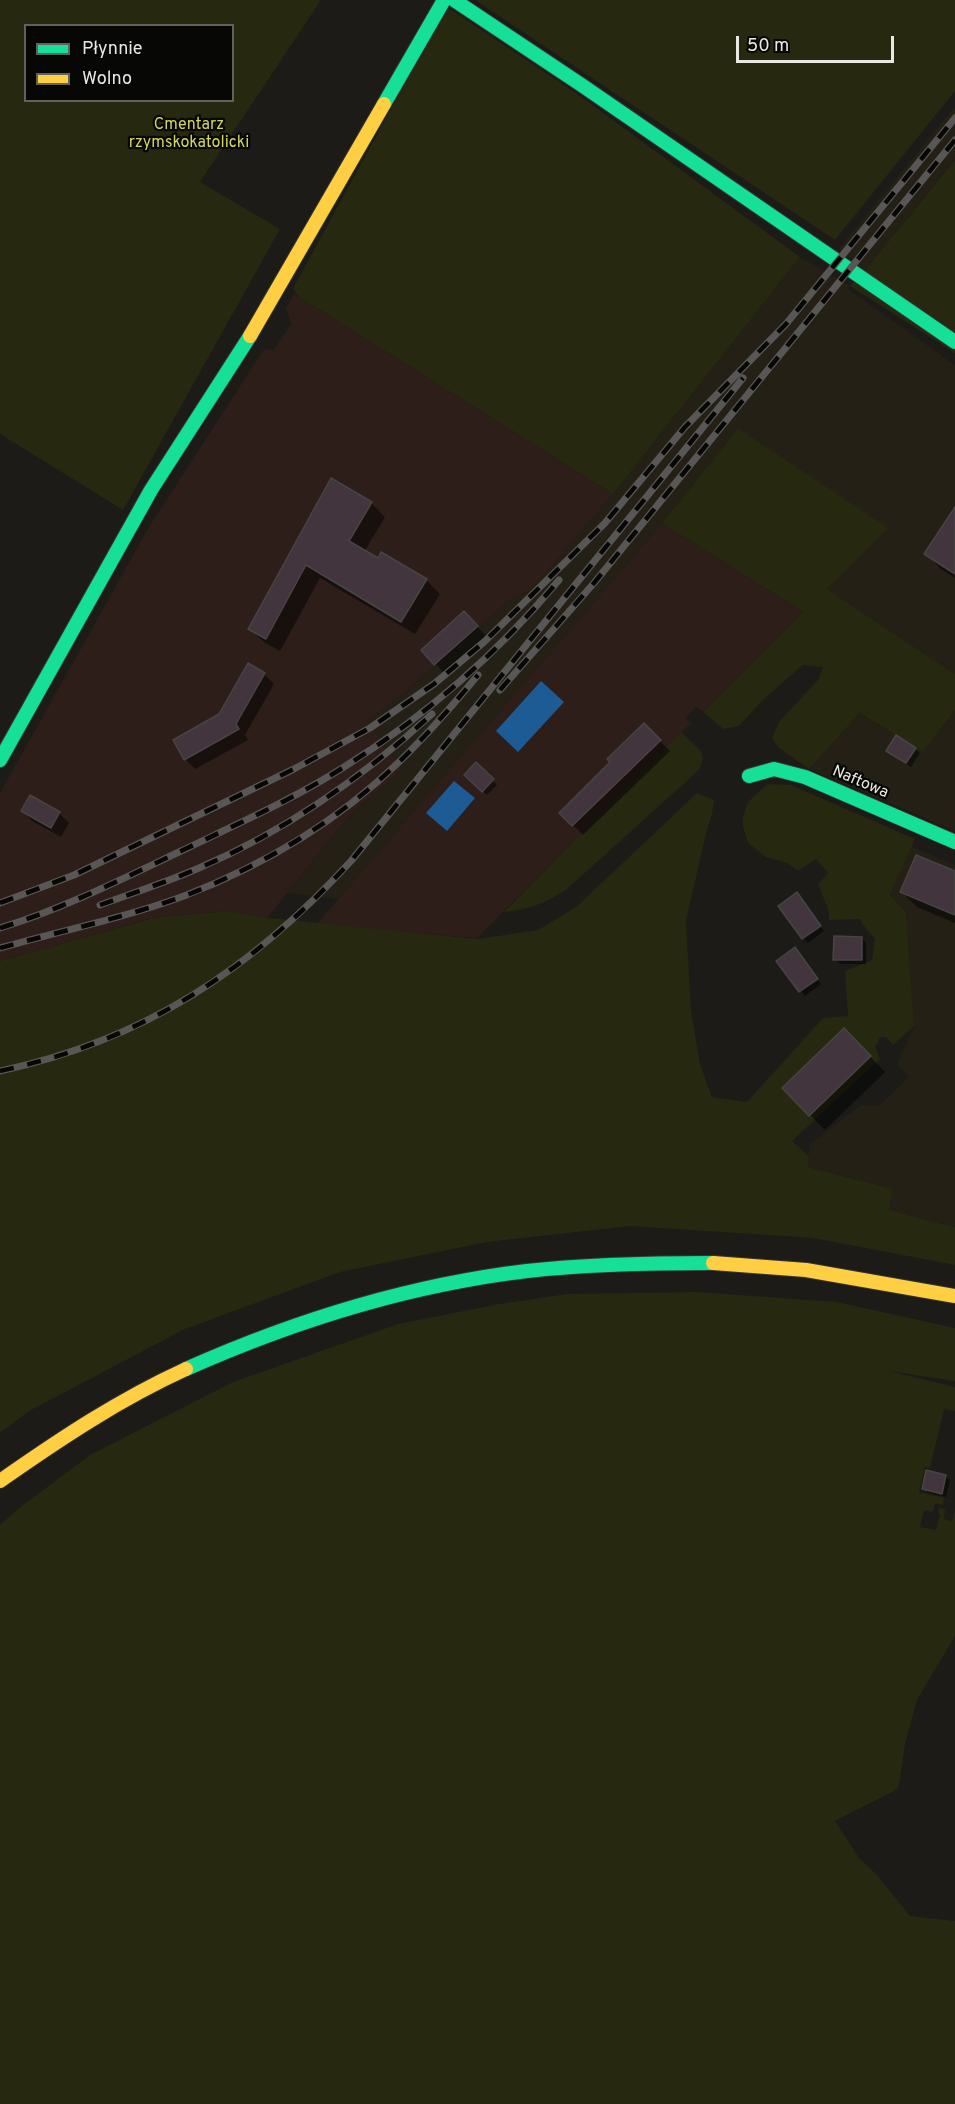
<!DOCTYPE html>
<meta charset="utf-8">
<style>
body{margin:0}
#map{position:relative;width:955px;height:2104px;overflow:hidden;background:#1c1b17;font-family:Overpass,sans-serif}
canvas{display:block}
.legend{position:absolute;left:24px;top:24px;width:210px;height:78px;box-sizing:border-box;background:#070705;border:2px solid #61615e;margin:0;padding:8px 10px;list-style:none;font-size:18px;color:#e9e8e3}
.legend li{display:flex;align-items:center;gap:12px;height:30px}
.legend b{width:30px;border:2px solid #61615e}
.scale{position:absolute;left:736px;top:36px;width:158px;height:27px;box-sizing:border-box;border:3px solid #e9e8e3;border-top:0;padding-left:8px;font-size:18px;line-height:21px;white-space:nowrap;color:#e9e8e3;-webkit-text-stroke:4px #070705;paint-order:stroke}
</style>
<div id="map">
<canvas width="955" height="2104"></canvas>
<ul class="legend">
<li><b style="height:8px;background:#16e098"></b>Płynnie</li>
<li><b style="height:8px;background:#ffcf43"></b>Wolno</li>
</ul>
<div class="scale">50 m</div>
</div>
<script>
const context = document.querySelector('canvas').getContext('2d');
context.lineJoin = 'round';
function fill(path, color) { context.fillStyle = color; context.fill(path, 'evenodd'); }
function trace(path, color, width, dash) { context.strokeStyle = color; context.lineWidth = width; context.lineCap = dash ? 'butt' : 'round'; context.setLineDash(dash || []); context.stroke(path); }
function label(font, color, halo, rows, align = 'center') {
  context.font = font + ' Overpass,sans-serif'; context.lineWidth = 4.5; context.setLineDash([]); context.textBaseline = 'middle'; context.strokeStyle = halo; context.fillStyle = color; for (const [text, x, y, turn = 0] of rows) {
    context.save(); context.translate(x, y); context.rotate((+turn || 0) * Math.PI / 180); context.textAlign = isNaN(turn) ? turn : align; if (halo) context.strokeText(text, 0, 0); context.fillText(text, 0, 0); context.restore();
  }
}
const built = new Path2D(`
 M 955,106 L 955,159 L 865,270 L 839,249 Z
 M 800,257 L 850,286 L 848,289 L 955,365 L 955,674 L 827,589 L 887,529 L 738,428 L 662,523 L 339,899 L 287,893 L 350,815 L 402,769 L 365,722 L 391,704 L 512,598 L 526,592 L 546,572 L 613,494 Z
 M 955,710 L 955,831 L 809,769 L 860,713 L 923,752 Z
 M 910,846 L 955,865 L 955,1227 L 889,1210 L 893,1189 L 808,1167 L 809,1145 L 861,1105 L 879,1106 L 909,1077 L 897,1064 L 914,1027 L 906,912 L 890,895 Z`);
const industrial = new Path2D(`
 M 294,294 L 613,494 L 546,572 L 526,592 L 512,598 L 391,704 L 366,722 L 402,769 L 350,815 L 267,918 L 226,911 L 156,917 L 0,961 L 0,793 L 149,527 L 264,349 L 274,350 L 291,324 L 286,308 Z
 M 662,523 L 803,612 L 703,712 L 696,707 L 685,718 L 691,723 L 477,938 L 316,925 Z`);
const green = new Path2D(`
 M 0,0 L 321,0 L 200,182 L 280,229 L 123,510 L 0,434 ZM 26,26 L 232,26 L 232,100 L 26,100 Z
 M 475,0 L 955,0 L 955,91 L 835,240 Z
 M 447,7 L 576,93 L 800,257 L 613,494 L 299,297 L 293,288 Z
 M 955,160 L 955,353 L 850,286 L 865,270 Z
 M 738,428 L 888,528 L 827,589 L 955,674 L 955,710 L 923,752 L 860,713 L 809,769 L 779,748 L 772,738 L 779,722 L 818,680 L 823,667 L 803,665 L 764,699 L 739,726 L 723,729 L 703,712 L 803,612 L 662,523 Z
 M 681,732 L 701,751 L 703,759 L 699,770 L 566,890 C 545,903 528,910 504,912 Z
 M 767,784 L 791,785 L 915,839 L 890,895 L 906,912 L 914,1026 L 893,1045 L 886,1037 L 880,1037 L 875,1047 L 880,1059 L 792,1141 L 809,1156 L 808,1167 L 893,1189 L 889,1210 L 955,1227 L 955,1265 L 813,1238 L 630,1226 L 487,1242 L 340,1272 L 185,1329 L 29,1411 L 0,1433 L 0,961 L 157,917 L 228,911 L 268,918 L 478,939 L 538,930 L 576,907 L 697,793 L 714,800 L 712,815 L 707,829 L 686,921 L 691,1011 L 700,1064 L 712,1097 L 747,1102 L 823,1018 L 848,1016 L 845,971 L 872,960 L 875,938 L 870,934 L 859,919 L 829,920 L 829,912 L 818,884 L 828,873 L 816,859 L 798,871 L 787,863 L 766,857 L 748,843 L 743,826 L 743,816 L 748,802 Z
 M 698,1292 L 837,1302 L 955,1328 L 955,1381 L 889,1371 L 955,1387 L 955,1411 L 944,1409 L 930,1468 L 925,1467 L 919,1492 L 944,1498 L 943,1505 L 935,1503 L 933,1512 L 924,1510 L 920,1527 L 936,1530 L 940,1514 L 938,1513 L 939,1508 L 945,1509 L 944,1519 L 952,1521 L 955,1510 L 955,1636 L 917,1700 L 905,1744 L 899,1786 L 894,1791 L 835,1821 L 859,1858 L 877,1875 L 910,1916 L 955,1921 L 955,2104 L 0,2104 L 0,1525 L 19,1508 L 90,1455 L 233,1382 L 398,1324 L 499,1304 L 567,1294 Z`);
const water = new Path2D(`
 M 541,681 L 564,702 L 518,752 L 496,731 Z
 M 454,781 L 475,798 L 447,831 L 426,813 Z`);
const shadow = new Path2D(`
 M 332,480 L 371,503 L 385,517 L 364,552 L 426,580 L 440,594 L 415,634 L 320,578 L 280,651 L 264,642 L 250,629 Z
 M 955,518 L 955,578 L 941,569 L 926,554 Z
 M 474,623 L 487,637 L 445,674 L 423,650 Z
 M 264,674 L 274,684 L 245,735 L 248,740 L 195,769 L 185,759 L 221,716 Z
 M 644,725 L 670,751 L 583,835 L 561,813 L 612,762 Z
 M 915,749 L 920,753 L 911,767 L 893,755 Z
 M 476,764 L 497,785 L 487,795 L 466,775 Z
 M 23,811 L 59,813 L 69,823 L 61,837 L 32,821 Z
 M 955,873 L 955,923 L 917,907 L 902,892 Z
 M 802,899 L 824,931 L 808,943 L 803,938 Z
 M 862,938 L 866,943 L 866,964 L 840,964 L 835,959 Z
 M 799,954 L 821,984 L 805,996 L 778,961 Z
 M 844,1030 L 885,1072 L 825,1130 L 784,1088 Z
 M 945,1476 L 950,1481 L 946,1497 L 929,1493 L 924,1489 Z`);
const building = new Path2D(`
 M 331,478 L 372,502 L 349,541 L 378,558 L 381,552 L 427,579 L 401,622 L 306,565 L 266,639 L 248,629 Z
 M 955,507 L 955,574 L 924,554 Z
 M 464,611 L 478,626 L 434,665 L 421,650 Z
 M 248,663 L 265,673 L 236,724 L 239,729 L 184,760 L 173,740 L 219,714 Z
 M 644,723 L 661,740 L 572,826 L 559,813 L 610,762 L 607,759 Z
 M 896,735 L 916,748 L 906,763 L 886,751 Z
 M 476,762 L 494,779 L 482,792 L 464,775 Z
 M 30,795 L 60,812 L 51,828 L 21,811 Z
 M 916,855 L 955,871 L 955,915 L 900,892 Z
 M 797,892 L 821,926 L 802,939 L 778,906 Z
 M 834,936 L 862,937 L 862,960 L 833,960 Z
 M 795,947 L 818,979 L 799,992 L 776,961 Z
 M 844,1028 L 871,1056 L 809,1116 L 782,1088 Z
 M 926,1470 L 946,1475 L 942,1494 L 922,1489 Z`);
const fast = new Path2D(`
 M 454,0 L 583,86 L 955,342
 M 384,104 L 444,0
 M 0,760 L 151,490 L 250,336
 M 749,776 L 774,769 L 805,777 L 955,842
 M 186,1369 C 294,1321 409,1285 527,1271 C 589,1264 651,1263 713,1263`);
const slow = new Path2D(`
 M 250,336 L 384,104
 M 713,1263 L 806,1270 L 955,1296
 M 0,1481 C 60,1439 120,1399 186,1369`);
const rail = new Path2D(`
 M 500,690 L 594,583 L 955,140
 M 0,903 L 74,875 L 294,769 L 370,728 L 434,684 L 484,642 L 605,523 L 685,427 L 786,324 L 955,118
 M 100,905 C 133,893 167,882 199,868 C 285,831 363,777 432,714
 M 0,928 C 62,909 120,880 179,852 C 235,825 292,800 344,767 C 426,716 497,654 559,580
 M 0,948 C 61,931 124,918 184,896 C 262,866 338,821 399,762 C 427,735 453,705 478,675
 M 0,1071 C 145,1040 252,969 351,861 L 743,378`);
const parkNames = [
 ["Cmentarz",189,126],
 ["rzymskokatolicki",189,144]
];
const streetNames = [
 ["Naftowa",860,783,23]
];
fill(built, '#242015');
fill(industrial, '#2d1e1a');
fill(green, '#26280f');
fill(water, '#1c5b94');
fill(shadow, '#0007');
fill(building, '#42353d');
trace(building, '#464544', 1.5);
trace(fast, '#373634', 16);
trace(slow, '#373634', 16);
trace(fast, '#16e098', 14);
trace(slow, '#ffcf43', 14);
trace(rail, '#585755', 7);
trace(rail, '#070705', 4.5, [14]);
label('16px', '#d2d958', '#070705', parkNames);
label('16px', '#e9e8e3', '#070705', streetNames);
</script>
